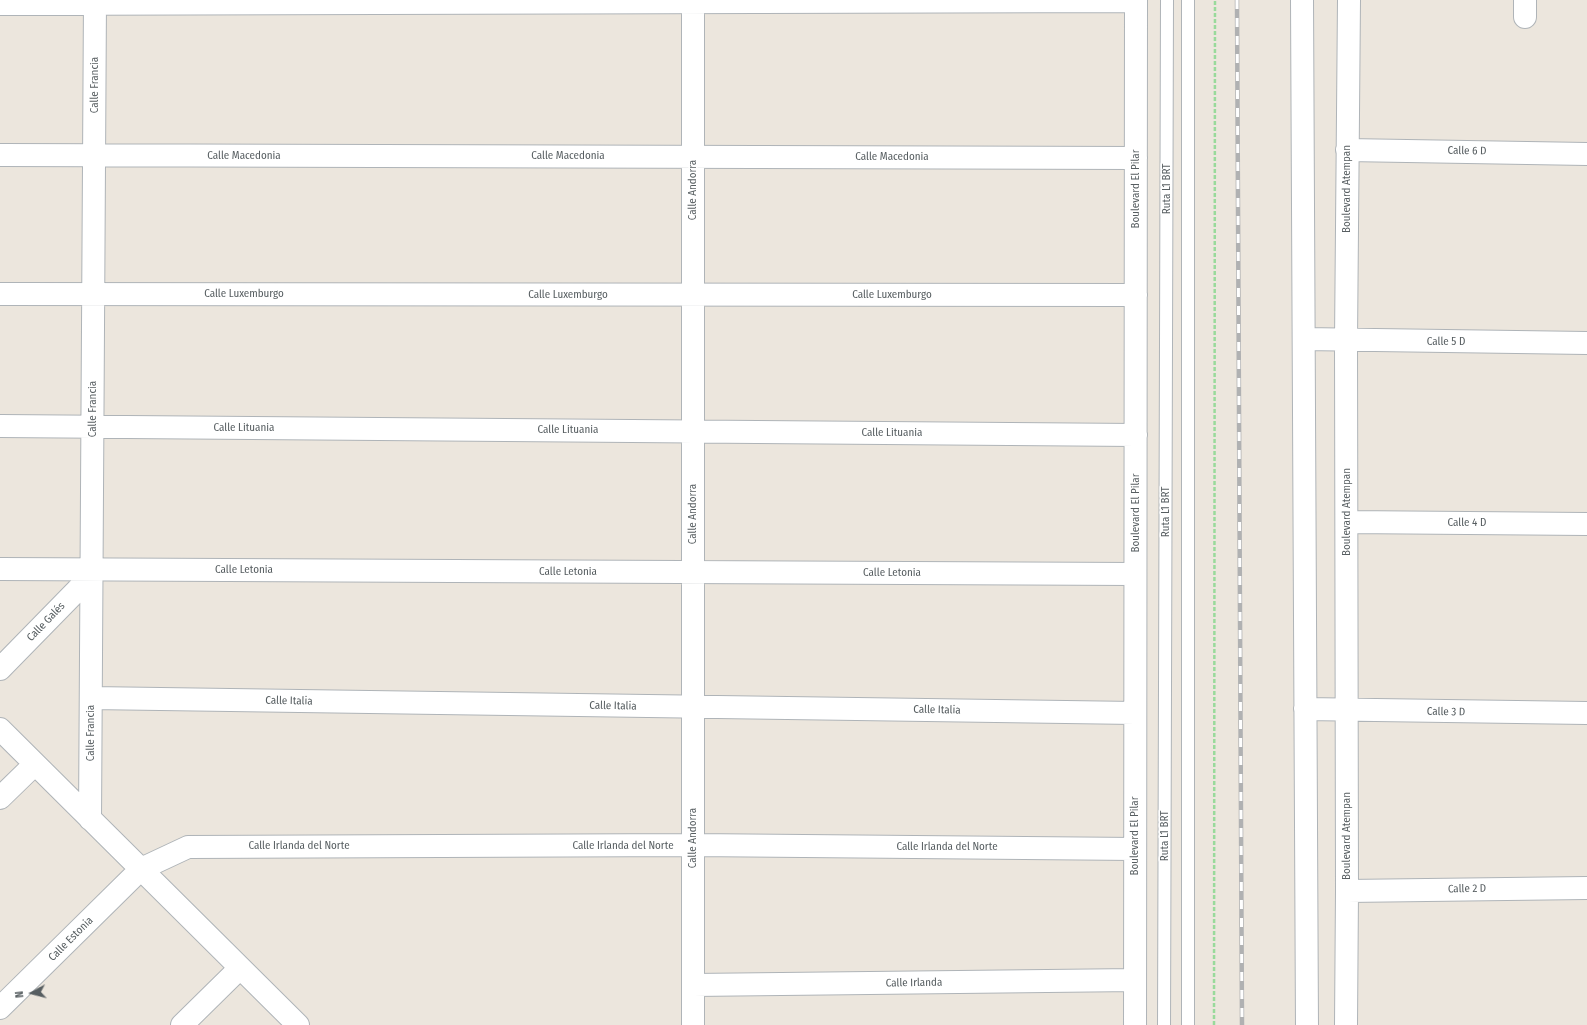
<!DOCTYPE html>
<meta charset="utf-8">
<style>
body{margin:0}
#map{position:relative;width:1587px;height:1025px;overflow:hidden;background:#ece6dd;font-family:"Fira Sans Condensed",sans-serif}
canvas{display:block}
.north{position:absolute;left:12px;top:973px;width:40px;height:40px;-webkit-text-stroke:3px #fff;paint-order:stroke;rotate:263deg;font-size:11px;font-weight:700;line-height:16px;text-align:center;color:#575e61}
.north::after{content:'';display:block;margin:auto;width:14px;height:18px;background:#575e61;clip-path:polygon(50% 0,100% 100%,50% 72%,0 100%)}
</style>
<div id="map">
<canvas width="1587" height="1025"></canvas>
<div class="north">N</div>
</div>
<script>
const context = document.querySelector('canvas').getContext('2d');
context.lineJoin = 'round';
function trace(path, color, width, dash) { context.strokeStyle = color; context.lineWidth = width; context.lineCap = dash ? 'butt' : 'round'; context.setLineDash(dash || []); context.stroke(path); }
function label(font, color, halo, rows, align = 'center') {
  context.font = font + ' "Fira Sans Condensed",sans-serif'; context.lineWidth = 3; context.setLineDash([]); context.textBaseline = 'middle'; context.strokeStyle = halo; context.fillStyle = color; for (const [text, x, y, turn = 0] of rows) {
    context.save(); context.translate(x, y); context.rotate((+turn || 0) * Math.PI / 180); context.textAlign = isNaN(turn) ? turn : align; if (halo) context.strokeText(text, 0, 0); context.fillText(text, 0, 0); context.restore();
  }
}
const path = new Path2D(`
 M 1214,1025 L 1215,0`);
const lane = new Path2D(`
 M 1164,1025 L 1167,0
 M 1188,1025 L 1188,0`);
const street = new Path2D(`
 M 1302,0 L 1307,1025
 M 1525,0 L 1525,17
 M 0,4 L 1136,1
 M 1347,150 L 1587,154
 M 0,155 L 1136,158
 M 0,294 L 1136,295
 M 1304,339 L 1587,343
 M 0,426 L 1136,435
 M 1347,522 L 1587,524
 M 0,569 L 1135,574
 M 0,669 L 92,575
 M 91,698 L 1135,713
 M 1305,709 L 1587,713
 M 0,729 L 298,1025
 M 0,798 L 35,764
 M 90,819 L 95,0
 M 1347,891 L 1587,888
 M 693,985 L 1135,980
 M 0,1008 L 141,869 L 188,847 L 693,845 L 1135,849
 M 182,1025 L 240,968
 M 693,1025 L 693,2
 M 1135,1025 L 1136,0
 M 1346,1025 L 1347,891 L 1346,341 L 1349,0`);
const rail = new Path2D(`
 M 1237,0 L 1242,1025`);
const streetNames = [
 ["Calle Francia",95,85,-90],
 ["Calle 6 D",1467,151,1],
 ["Calle Macedonia",244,156],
 ["Calle Macedonia",568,156],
 ["Calle Macedonia",892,157],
 ["Boulevard El Pilar",1136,189,-90],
 ["Ruta L1 BRT",1167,189,-90],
 ["Boulevard Atempan",1347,189,-90],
 ["Calle Andorra",693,190,-90],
 ["Calle Luxemburgo",244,294],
 ["Calle Luxemburgo",568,295],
 ["Calle Luxemburgo",892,295],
 ["Calle 5 D",1446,342],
 ["Calle Francia",93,409,-90],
 ["Calle Lituania",244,428],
 ["Calle Lituania",568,430],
 ["Calle Lituania",892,433],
 ["Ruta L1 BRT",1166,512,-90],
 ["Boulevard Atempan",1347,512,-90],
 ["Boulevard El Pilar",1136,513,-90],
 ["Calle Andorra",693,514,-90],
 ["Calle 4 D",1467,523],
 ["Calle Letonia",244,570],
 ["Calle Letonia",568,572],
 ["Calle Letonia",892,573],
 ["Calle Galés",46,622,-46],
 ["Calle Italia",289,701,1],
 ["Calle Italia",613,706,1],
 ["Calle Italia",937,710,1],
 ["Calle 3 D",1446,712,1],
 ["Calle Francia",91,733,-90],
 ["Boulevard El Pilar",1135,836,-90],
 ["Ruta L1 BRT",1165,836,-90],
 ["Boulevard Atempan",1347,836,-90],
 ["Calle Andorra",693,838,-90],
 ["Calle Irlanda del Norte",299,846],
 ["Calle Irlanda del Norte",623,846],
 ["Calle Irlanda del Norte",947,847],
 ["Calle 2 D",1467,889,-1],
 ["Calle Estonia",71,939,-45],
 ["Calle Irlanda",914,983,-1]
];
trace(lane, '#afb4b8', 14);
trace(street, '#afb4b8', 24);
trace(path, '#99da9b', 2.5, [4, 2]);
trace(lane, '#fff', 12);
trace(street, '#fff', 22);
trace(rail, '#b0b1b2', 4.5);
trace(rail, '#fff', 3, [9]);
label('11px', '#575e61', '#fff', streetNames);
</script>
